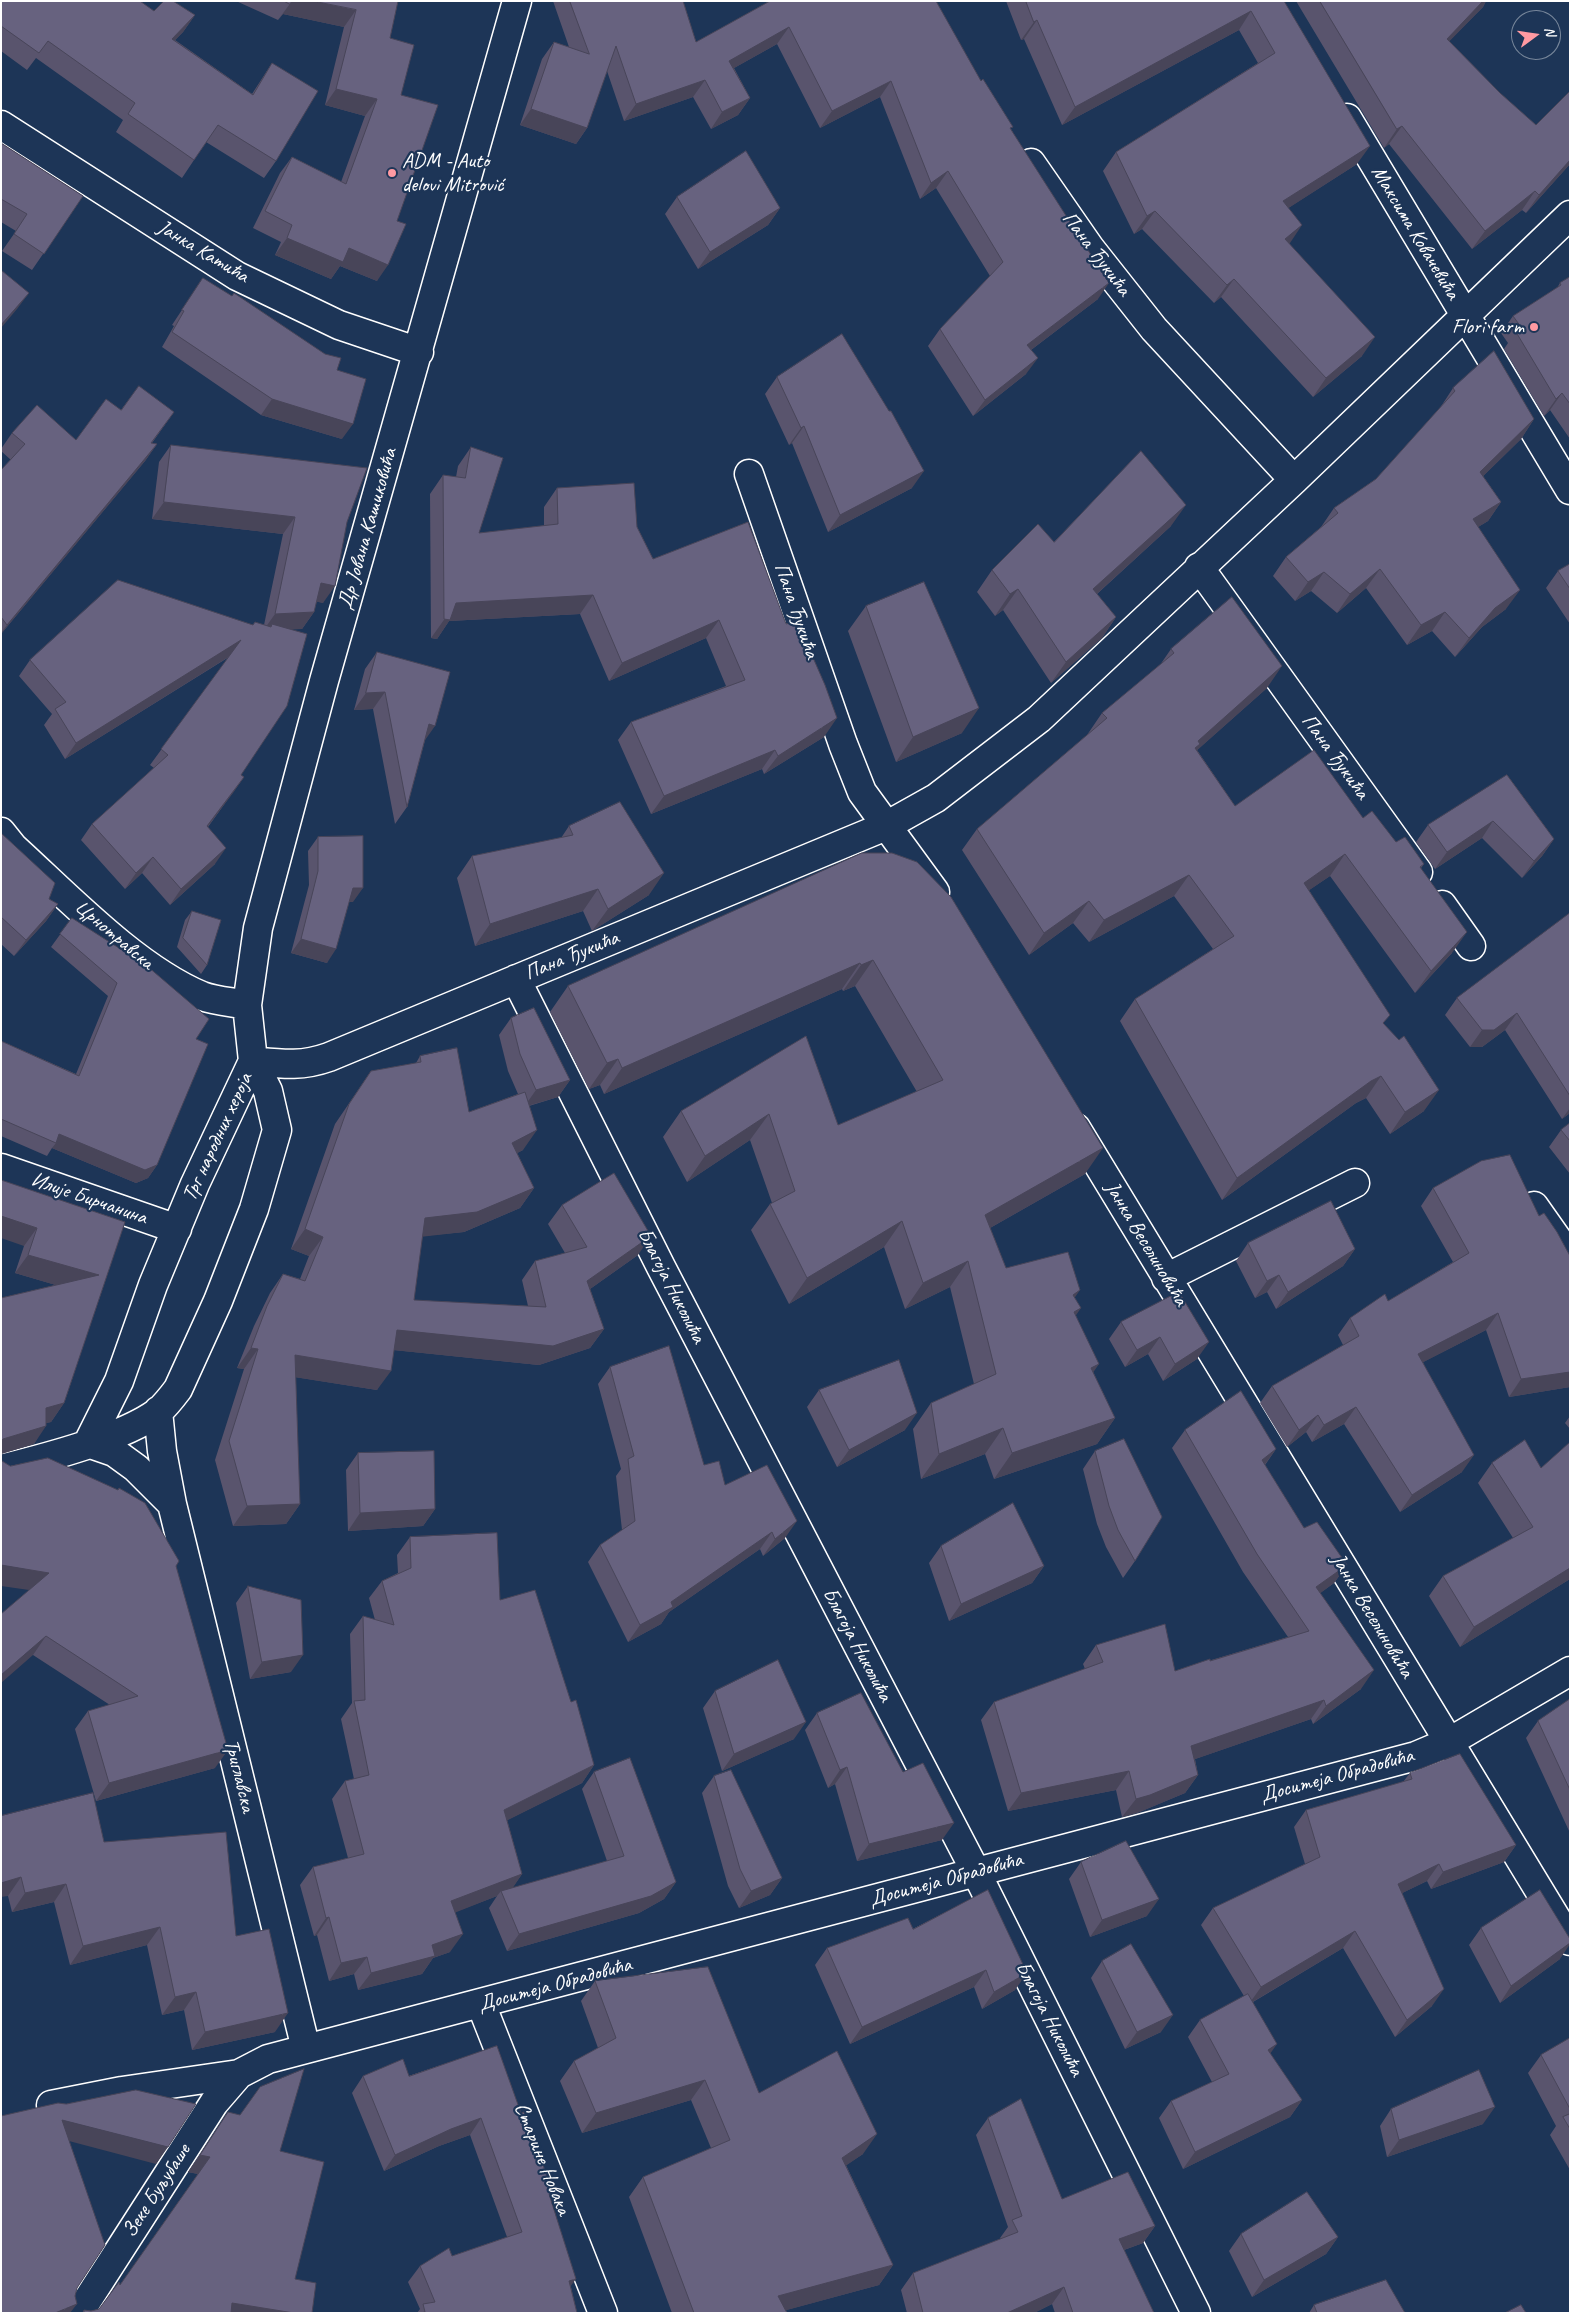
<!DOCTYPE html>
<meta charset="utf-8">
<style>
body{margin:0}
#map{position:relative;width:1571px;height:2314px;overflow:hidden;background:#1d3557;font-family:Caveat,sans-serif}
canvas{display:block}
.frame{position:absolute;inset:0;border:2px solid #fff;pointer-events:none}
.north{position:absolute;left:1511px;top:10px;width:50px;height:50px;box-sizing:border-box;background:#1d3557;border:1px solid #77869a;border-radius:50%;rotate:76deg;font-size:14px;font-weight:700;line-height:20px;text-align:center;color:#fff}
.north::after{content:'';display:block;margin:auto;width:18px;height:22px;background:#ff9aa2;clip-path:polygon(50% 0,100% 100%,50% 72%,0 100%)}
</style>
<div id="map">
<canvas width="1571" height="2314"></canvas>
<div class="frame"></div>
<div class="north">N</div>
</div>
<script>
const context = document.querySelector('canvas').getContext('2d');
context.lineJoin = 'round';
function trace(path, color, width, dash) { context.strokeStyle = color; context.lineWidth = width; context.lineCap = dash ? 'butt' : 'round'; context.setLineDash(dash || []); context.stroke(path); }
function fill(path, color) { context.fillStyle = color; context.fill(path, 'evenodd'); }
function label(font, color, halo, rows, align = 'center') {
  context.font = font + ' Caveat,sans-serif'; context.lineWidth = 4.5; context.setLineDash([]); context.textBaseline = 'middle'; context.strokeStyle = halo; context.fillStyle = color; for (const [text, x, y, turn = 0] of rows) {
    context.save(); context.translate(x, y); context.rotate((+turn || 0) * Math.PI / 180); context.textAlign = isNaN(turn) ? turn : align; if (halo) context.strokeText(text, 0, 0); context.fillText(text, 0, 0); context.restore();
  }
}
const minor = new Path2D(`
 M 1347,118 L 1570,490
 M 1,125 L 237,276 L 339,325 L 419,352
 M 1031,163 L 1090,248 L 1154,329 L 1294,480
 M 749,474 L 843,744 L 862,792 L 935,892
 M 1199,567 L 1418,872
 M 1,832 L 13,847 C 67,896 135,968 202,996 C 215,1001 232,1002 247,1005
 M 1442,905 L 1471,946
 M 516,979 L 661,1267 L 976,1872 L 1196,2313
 M 253,1061 C 282,1064 301,1067 329,1057 L 886,826 L 936,798 L 1039,719 L 1294,480 L 1570,215
 M 1076,1128 L 1570,1941
 M 1,1168 L 177,1229
 M 1534,1206 L 1570,1257
 M 1166,1278 L 1355,1183
 M 88,1443 L 119,1381 L 153,1285 L 195,1184 L 253,1061
 M 88,1443 L 114,1452 L 136,1468 L 172,1504 L 162,1451 L 158,1411
 M 1,1469 C 45,1458 123,1438 158,1412 C 166,1405 172,1397 178,1389 L 218,1301 L 254,1209 L 277,1130 L 268,1091 L 253,1061 L 247,1005 L 258,928 L 324,681 L 517,1
 M 172,1504 L 306,2049
 M 481,2004 L 603,2313
 M 51,2105 L 122,2091 L 239,2074
 M 79,2313 L 214,2103 L 239,2074 L 268,2059 L 1416,1756 L 1449,1742 L 1570,1671`);
const wall = new Path2D(`
 M 1,1 L 195,15 L 183,32 L 175,40 L 252,94 L 272,63 L 276,161 L 264,178 L 206,142 L 182,178 L 116,132 L 123,120 L 36,58 L 27,70 L 1,51 Z
 M 236,1 L 398,1 L 390,38 L 401,95 L 397,221 L 377,281 L 340,266 L 331,279 L 275,255 L 281,242 L 253,228 L 280,173 L 292,157 L 341,182 L 365,116 L 325,105 L 344,27 L 283,14 L 278,20 Z
 M 553,1 L 683,1 L 696,42 L 770,1 L 981,81 L 1011,129 L 1098,299 L 1031,350 L 1026,374 L 973,416 L 928,346 L 940,329 L 990,276 L 936,188 L 920,199 L 880,97 L 820,128 L 777,44 L 734,68 L 750,98 L 738,115 L 711,129 L 693,97 L 624,121 L 607,71 L 587,128 L 576,144 L 520,125 L 542,59 L 554,42 L 569,47 Z
 M 1006,1 L 1284,1 L 1357,164 L 1288,208 L 1289,243 L 1362,356 L 1313,397 L 1221,297 L 1214,303 L 1142,229 L 1134,234 L 1103,171 L 1116,152 L 1258,63 L 1239,30 L 1062,125 L 1024,39 L 1021,40 Z
 M 1296,1 L 1486,1 L 1483,7 L 1449,41 L 1500,93 L 1536,125 L 1570,91 L 1570,164 L 1526,213 L 1522,210 L 1472,249 L 1389,144 L 1384,148 Z
 M 1,143 L 83,196 L 32,270 L 2,251 L 16,231 L 1,222 Z
 M 677,197 L 780,208 L 768,225 L 698,269 L 665,214 Z
 M 1570,277 L 1570,439 L 1550,410 L 1544,416 L 1504,349 L 1508,343 L 1501,333 L 1513,316 L 1557,288 L 1560,283 Z
 M 203,278 L 342,439 L 261,415 L 162,347 L 174,326 L 172,325 Z
 M 777,377 L 912,488 L 828,532 L 792,443 L 789,445 L 765,394 Z
 M 1453,388 L 1534,419 L 1521,439 L 1483,476 L 1501,502 L 1488,521 L 1478,527 L 1506,609 L 1482,627 L 1455,657 L 1432,631 L 1407,645 L 1366,588 L 1337,613 L 1311,591 L 1295,601 L 1273,576 L 1286,557 L 1321,527 L 1334,508 L 1376,479 L 1440,408 Z
 M 121,410 L 174,412 L 152,443 L 157,444 L 145,461 L 1,634 L 1,470 L 11,460 L 1,451 L 1,449 L 12,433 L 76,440 Z
 M 171,445 L 347,522 L 323,603 L 316,601 L 314,612 L 302,629 L 292,629 L 241,775 L 244,777 L 208,827 L 215,864 L 170,905 L 142,873 L 125,889 L 81,840 L 92,824 L 154,768 L 150,765 L 229,657 L 65,759 L 44,725 L 52,714 L 19,676 L 30,660 L 253,625 L 264,625 L 283,534 L 152,519 L 159,462 Z
 M 471,447 L 479,533 L 544,526 L 544,507 L 557,488 L 637,527 L 653,559 L 748,522 L 824,737 L 764,774 L 762,769 L 651,814 L 618,740 L 631,722 L 726,686 L 706,638 L 609,681 L 580,614 L 449,621 L 437,639 L 431,638 L 430,494 L 443,475 L 456,477 L 458,466 Z
 M 1171,526 L 1097,594 L 1116,617 L 1102,638 L 1051,683 L 1003,610 L 995,616 L 977,592 L 992,570 L 1054,542 Z
 M 1570,564 L 1570,624 L 1546,588 L 1558,571 Z
 M 866,606 L 962,733 L 896,762 L 848,631 Z
 M 1171,649 L 1267,688 L 1197,750 L 1235,806 L 1363,818 L 1424,864 L 1421,868 L 1452,953 L 1415,993 L 1330,876 L 1309,890 L 1384,1024 L 1424,1111 L 1390,1134 L 1366,1098 L 1356,1103 L 1222,1200 L 1120,1021 L 1135,999 L 1213,949 L 1174,896 L 1089,942 L 1073,923 L 1029,955 L 962,850 L 977,829 L 1087,735 L 1102,713 L 1160,665 Z
 M 377,652 L 425,740 L 407,807 L 395,824 L 373,709 L 354,710 L 365,669 Z
 M 1507,775 L 1554,839 L 1542,856 L 1522,878 L 1482,838 L 1435,869 L 1416,842 L 1428,825 Z
 M 569,826 L 649,895 L 592,931 L 583,911 L 475,946 L 457,878 L 472,856 L 561,838 Z
 M 1,833 L 49,899 L 58,904 L 46,921 L 14,956 L 1,944 Z
 M 318,837 L 353,902 L 349,902 L 327,963 L 291,953 L 309,885 L 308,851 Z
 M 862,853 L 1085,1174 L 990,1228 L 1006,1268 L 1075,1298 L 1076,1316 L 1093,1372 L 1115,1418 L 1097,1444 L 994,1479 L 985,1454 L 921,1479 L 913,1429 L 931,1403 L 974,1384 L 950,1287 L 905,1309 L 884,1247 L 789,1304 L 751,1230 L 770,1204 L 772,1203 L 750,1140 L 687,1182 L 663,1137 L 681,1111 L 806,1036 L 838,1125 L 917,1092 L 855,986 L 843,991 L 842,989 L 604,1094 L 600,1085 L 589,1089 L 550,1012 L 568,986 Z
 M 192,911 L 207,965 L 201,974 L 177,947 L 185,920 Z
 M 1570,913 L 1570,1113 L 1562,1119 L 1505,1030 L 1482,1047 L 1470,1047 L 1445,1015 L 1457,998 Z
 M 72,918 L 196,1039 L 157,1165 L 148,1178 L 136,1183 L 52,1148 L 47,1156 L 1,1136 L 1,1041 L 76,1074 L 108,996 L 51,947 Z
 M 511,1018 L 570,1080 L 558,1097 L 529,1106 L 523,1150 L 517,1153 L 534,1188 L 520,1208 L 464,1232 L 422,1236 L 414,1300 L 528,1306 L 522,1280 L 535,1261 L 565,1253 L 548,1224 L 562,1205 L 638,1255 L 590,1289 L 604,1329 L 590,1348 L 539,1365 L 394,1350 L 377,1390 L 295,1377 L 300,1504 L 286,1524 L 233,1526 L 215,1460 L 244,1369 L 237,1368 L 254,1326 L 270,1293 L 283,1274 L 300,1279 L 309,1256 L 291,1249 L 335,1124 L 371,1071 L 416,1063 L 420,1056 L 469,1112 L 518,1094 L 508,1071 L 499,1035 Z
 M 1570,1123 L 1570,1174 L 1549,1147 L 1561,1130 Z
 M 1,1180 L 125,1222 L 64,1403 L 51,1422 L 46,1423 L 34,1444 L 1,1454 L 1,1298 L 56,1285 L 15,1273 L 24,1246 Z
 M 1433,1188 L 1570,1387 L 1509,1397 L 1486,1330 L 1423,1362 L 1462,1472 L 1400,1512 L 1344,1424 L 1312,1442 L 1306,1432 L 1287,1447 L 1260,1403 L 1272,1386 L 1343,1345 L 1338,1335 L 1350,1318 L 1388,1301 L 1453,1262 L 1421,1206 Z
 M 1248,1243 L 1355,1249 L 1343,1266 L 1276,1309 L 1267,1292 L 1255,1298 L 1236,1261 Z
 M 1179,1292 L 1197,1359 L 1163,1381 L 1148,1354 L 1125,1367 L 1109,1339 L 1121,1322 Z
 M 610,1367 L 704,1465 L 725,1485 L 785,1538 L 763,1556 L 760,1549 L 669,1612 L 661,1624 L 628,1642 L 588,1562 L 600,1545 L 622,1530 L 616,1476 L 621,1469 L 598,1384 Z
 M 819,1390 L 905,1430 L 837,1467 L 807,1407 Z
 M 1570,1416 L 1570,1429 L 1565,1423 Z
 M 1185,1430 L 1276,1449 L 1265,1465 L 1304,1528 L 1347,1565 L 1334,1583 L 1320,1593 L 1361,1689 L 1313,1724 L 1311,1719 L 1195,1759 L 1198,1775 L 1185,1793 L 1137,1813 L 1122,1817 L 1116,1790 L 1008,1811 L 981,1720 L 994,1702 L 1085,1669 L 1083,1664 L 1096,1645 L 1175,1671 L 1288,1637 L 1243,1572 L 1172,1448 Z
 M 1095,1451 L 1135,1561 L 1123,1578 L 1106,1547 L 1097,1524 L 1083,1469 Z
 M 358,1453 L 435,1509 L 423,1526 L 348,1531 L 346,1470 Z
 M 2,1461 L 176,1566 L 215,1768 L 96,1801 L 75,1729 L 88,1711 L 110,1705 L 33,1655 L 29,1590 Z
 M 1492,1463 L 1570,1579 L 1460,1647 L 1429,1596 L 1443,1576 L 1513,1538 L 1478,1483 Z
 M 410,1537 L 500,1600 L 571,1702 L 594,1765 L 582,1783 L 507,1820 L 522,1874 L 512,1888 L 607,1861 L 582,1789 L 594,1772 L 676,1882 L 664,1899 L 639,1913 L 507,1951 L 489,1908 L 497,1896 L 455,1912 L 450,1952 L 433,1958 L 422,1974 L 358,1990 L 354,1974 L 329,1981 L 317,1935 L 314,1936 L 300,1885 L 313,1867 L 348,1858 L 332,1799 L 345,1781 L 354,1779 L 341,1719 L 352,1703 L 350,1634 L 363,1616 L 375,1620 L 369,1598 L 382,1581 L 398,1573 L 397,1555 Z
 M 941,1546 L 1044,1566 L 1032,1583 L 949,1621 L 929,1563 Z
 M 248,1586 L 291,1672 L 250,1679 L 236,1603 Z
 M 715,1691 L 794,1739 L 722,1771 L 703,1708 Z
 M 1570,1699 L 1570,1833 L 1526,1738 L 1538,1721 Z
 M 817,1713 L 903,1772 L 942,1840 L 857,1861 L 835,1784 L 828,1788 L 805,1730 Z
 M 1410,1773 L 1516,1845 L 1504,1862 L 1431,1889 L 1427,1881 L 1402,1893 L 1432,2006 L 1395,2037 L 1343,1948 L 1253,2002 L 1270,2054 L 1302,2100 L 1290,2117 L 1183,2169 L 1159,2118 L 1171,2101 L 1212,2082 L 1188,2037 L 1200,2020 L 1244,1996 L 1201,1925 L 1213,1908 L 1305,1864 L 1294,1827 L 1306,1810 L 1403,1782 Z
 M 714,1776 L 782,1878 L 770,1895 L 739,1908 L 728,1886 L 702,1793 Z
 M 1,1816 L 104,1842 L 236,1936 L 275,2032 L 192,2050 L 184,2010 L 162,2015 L 147,1945 L 70,1965 L 54,1902 L 12,1912 L 8,1896 Z
 M 1081,1862 L 1147,1916 L 1090,1937 L 1069,1879 Z
 M 988,1890 L 1015,1990 L 982,2009 L 974,1987 L 850,2044 L 815,1965 L 827,1948 L 913,1929 Z
 M 1481,1928 L 1560,1959 L 1500,2003 L 1469,1945 Z
 M 1102,1961 L 1161,2032 L 1125,2049 L 1091,1978 Z
 M 595,1981 L 759,2093 L 863,2154 L 846,2165 L 893,2265 L 879,2285 L 786,2310 L 787,2313 L 672,2313 L 629,2197 L 643,2177 L 711,2148 L 691,2100 L 582,2133 L 560,2081 L 574,2061 L 598,2048 L 581,2001 Z
 M 1570,2038 L 1570,2170 L 1550,2135 L 1556,2126 L 1528,2073 L 1541,2055 Z
 M 497,2046 L 550,2198 L 577,2313 L 417,2313 L 420,2309 L 408,2282 L 420,2266 L 452,2256 L 507,2237 L 470,2135 L 439,2146 L 384,2171 L 352,2093 L 363,2076 L 409,2076 Z
 M 1391,2109 L 1483,2124 L 1387,2157 L 1380,2126 Z
 M 228,2112 L 280,2151 L 295,2279 L 312,2313 L 82,2313 L 84,2310 L 91,2311 L 99,2309 L 120,2285 L 198,2174 L 188,2172 Z
 M 988,2118 L 1062,2199 L 1155,2226 L 1143,2243 L 1124,2250 L 1154,2313 L 1055,2313 L 1052,2304 L 1034,2313 L 907,2313 L 901,2290 L 913,2273 L 1001,2239 L 1000,2238 L 1008,2227 L 976,2135 Z
 M 1241,2234 L 1338,2237 L 1326,2254 L 1252,2297 L 1229,2251 Z
 M 1314,2305 L 1405,2313 L 1309,2313 Z`);
const shadedWall = new Path2D(`
 M 292,1 L 313,1 L 356,10 L 344,27 L 283,14 L 278,20 Z
 M 1483,1 L 1486,1 L 1483,7 L 1434,57 L 1447,39 Z
 M 1251,11 L 1239,30 L 1062,125 L 1075,107 Z
 M 195,15 L 183,32 L 160,56 L 172,39 Z
 M 1037,20 L 1024,39 L 1021,40 L 1034,22 Z
 M 789,27 L 777,44 L 718,77 L 729,61 Z
 M 705,80 L 693,97 L 624,121 L 636,104 Z
 M 891,81 L 880,97 L 820,128 L 832,111 Z
 M 336,89 L 377,99 L 365,116 L 325,105 Z
 M 750,98 L 738,115 L 711,129 L 722,112 Z
 M 531,109 L 587,128 L 576,144 L 520,125 Z
 M 1402,126 L 1389,144 L 1384,148 L 1397,129 Z
 M 1370,146 L 1357,164 L 1270,220 L 1283,201 Z
 M 1570,160 L 1570,164 L 1526,213 L 1539,195 Z
 M 948,171 L 936,188 L 920,199 L 931,183 Z
 M 1535,191 L 1522,210 L 1472,249 L 1485,231 Z
 M 780,208 L 768,225 L 698,269 L 710,252 Z
 M 1155,211 L 1142,229 L 1134,234 L 1147,216 Z
 M 1302,225 L 1290,243 L 1272,257 L 1285,239 Z
 M 287,238 L 349,248 L 388,265 L 377,281 L 340,266 L 331,279 L 275,255 Z
 M 1234,279 L 1221,297 L 1214,303 L 1227,285 Z
 M 1109,283 L 1098,299 L 1015,362 L 1027,345 Z
 M 29,293 L 17,309 L 1,328 L 1,325 Z
 M 1375,337 L 1362,356 L 1313,397 L 1326,378 Z
 M 1038,358 L 1026,374 L 973,416 L 985,400 Z
 M 1562,393 L 1550,410 L 1544,416 L 1556,399 Z
 M 272,399 L 353,424 L 342,439 L 261,415 Z
 M 1534,419 L 1521,439 L 1467,492 L 1480,472 Z
 M 804,426 L 792,443 L 789,445 L 801,428 Z
 M 157,444 L 145,461 L 1,634 L 1,633 L 7,625 Z
 M 924,471 L 912,488 L 828,532 L 840,515 Z
 M 164,502 L 295,517 L 283,534 L 152,519 Z
 M 1501,502 L 1488,521 L 1460,538 L 1473,519 Z
 M 1186,505 L 1171,526 L 1078,611 L 1093,589 Z
 M 1380,569 L 1366,588 L 1337,613 L 1350,594 Z
 M 1324,572 L 1311,591 L 1295,601 L 1308,582 Z
 M 321,583 L 335,586 L 323,603 L 309,600 Z
 M 1018,589 L 1003,610 L 995,616 L 1010,594 Z
 M 1520,590 L 1506,609 L 1482,627 L 1455,657 L 1469,638 L 1495,608 Z
 M 593,595 L 580,614 L 449,621 L 437,639 L 431,638 L 456,603 Z
 M 314,612 L 302,629 L 269,631 L 271,627 L 272,624 L 267,631 L 263,631 L 275,614 Z
 M 1445,612 L 1432,631 L 1407,645 L 1421,625 Z
 M 1116,617 L 1102,638 L 1051,683 L 1066,662 Z
 M 719,620 L 706,638 L 609,681 L 622,663 Z
 M 241,640 L 230,656 L 65,759 L 76,743 Z
 M 1282,666 L 1267,688 L 1194,753 L 1198,741 Z
 M 385,692 L 373,709 L 354,710 L 366,693 Z
 M 979,708 L 962,733 L 896,762 L 913,737 Z
 M 837,718 L 824,737 L 764,774 L 778,756 Z
 M 429,724 L 435,726 L 423,743 Z
 M 775,750 L 762,769 L 651,814 L 664,796 Z
 M 244,777 L 233,793 L 196,842 L 207,826 Z
 M 1493,821 L 1482,838 L 1435,869 L 1447,852 Z
 M 1554,839 L 1542,856 L 1522,878 L 1534,861 Z
 M 226,848 L 215,864 L 170,905 L 181,889 Z
 M 1345,854 L 1330,876 L 1289,904 L 1304,883 Z
 M 153,857 L 142,873 L 125,889 L 136,873 Z
 M 664,873 L 649,895 L 592,931 L 608,909 Z
 M 1189,875 L 1174,896 L 1089,942 L 1104,920 Z
 M 353,888 L 363,888 L 353,902 L 343,902 Z
 M 598,889 L 583,911 L 475,946 L 490,924 Z
 M 1089,901 L 1073,923 L 1029,955 L 1044,933 Z
 M 58,904 L 46,921 L 14,956 L 26,940 Z
 M 1467,932 L 1452,953 L 1415,993 L 1431,971 Z
 M 301,939 L 336,949 L 327,963 L 291,953 Z
 M 873,960 L 855,986 L 843,991 L 861,965 Z
 M 860,963 L 842,989 L 604,1094 L 622,1068 Z
 M 1517,1013 L 1505,1030 L 1482,1047 L 1470,1047 L 1482,1030 Z
 M 618,1059 L 600,1085 L 589,1089 L 607,1063 Z
 M 1381,1076 L 1366,1098 L 1356,1103 L 1222,1200 L 1237,1178 L 1371,1081 Z
 M 570,1080 L 558,1097 L 524,1107 L 536,1090 Z
 M 1439,1090 L 1424,1111 L 1390,1134 L 1405,1112 Z
 M 1570,1108 L 1570,1113 L 1562,1119 Z
 M 769,1114 L 750,1140 L 687,1182 L 705,1156 Z
 M 537,1130 L 523,1150 L 499,1163 L 512,1143 Z
 M 59,1134 L 157,1165 L 148,1178 L 136,1183 L 52,1148 L 56,1143 Z
 M 1103,1148 L 1085,1174 L 967,1241 L 985,1215 Z
 M 534,1188 L 520,1208 L 464,1232 L 411,1238 L 425,1218 Z
 M 1,1216 L 37,1228 L 24,1246 L 1,1238 Z
 M 902,1221 L 884,1247 L 789,1304 L 807,1278 Z
 M 305,1229 L 323,1237 L 309,1256 L 291,1249 Z
 M 651,1236 L 638,1255 L 573,1301 L 587,1281 Z
 M 1355,1249 L 1343,1266 L 1276,1309 L 1288,1292 Z
 M 28,1255 L 99,1275 L 86,1294 L 15,1273 Z
 M 968,1261 L 950,1287 L 905,1309 L 923,1283 Z
 M 1279,1275 L 1267,1292 L 1255,1298 L 1267,1281 Z
 M 1080,1290 L 1062,1316 L 1073,1295 Z
 M 1081,1308 L 1063,1334 L 1074,1312 Z
 M 1498,1313 L 1486,1330 L 1406,1371 L 1418,1354 Z
 M 604,1329 L 590,1348 L 539,1365 L 383,1349 L 397,1330 Z
 M 1160,1337 L 1148,1354 L 1125,1367 L 1137,1350 Z
 M 1209,1342 L 1197,1359 L 1163,1381 L 1175,1364 Z
 M 251,1348 L 258,1349 L 244,1369 L 237,1368 Z
 M 295,1355 L 391,1371 L 377,1390 L 281,1375 Z
 M 1099,1364 L 1081,1390 L 1091,1368 Z
 M 1570,1372 L 1570,1387 L 1509,1397 L 1521,1379 Z
 M 64,1403 L 51,1422 L 33,1426 L 46,1408 Z
 M 1356,1407 L 1344,1424 L 1312,1442 L 1324,1425 Z
 M 917,1413 L 905,1430 L 837,1467 L 849,1450 Z
 M 1318,1415 L 1306,1432 L 1287,1447 L 1299,1430 Z
 M 1115,1418 L 1097,1444 L 994,1479 L 1012,1453 Z
 M 46,1426 L 34,1444 L 1,1454 L 1,1442 L 3,1439 Z
 M 1003,1428 L 985,1454 L 921,1479 L 939,1454 Z
 M 1276,1449 L 1263,1467 L 1262,1460 Z
 M 1474,1455 L 1462,1472 L 1400,1512 L 1412,1495 Z
 M 300,1504 L 286,1524 L 233,1526 L 247,1506 Z
 M 435,1509 L 423,1526 L 348,1531 L 360,1513 Z
 M 797,1521 L 785,1538 L 763,1556 L 775,1539 Z
 M 772,1532 L 760,1549 L 669,1612 L 661,1624 L 628,1642 L 640,1625 L 671,1602 Z
 M 1,1565 L 49,1573 L 36,1591 L 1,1586 Z
 M 1347,1565 L 1334,1583 L 1303,1606 L 1316,1587 Z
 M 1044,1566 L 1032,1583 L 949,1621 L 961,1604 Z
 M 1570,1568 L 1570,1579 L 1460,1647 L 1474,1627 Z
 M 46,1636 L 33,1655 L 1,1683 L 1,1675 Z
 M 303,1655 L 291,1672 L 250,1679 L 262,1662 Z
 M 1374,1670 L 1361,1689 L 1313,1724 L 1326,1706 Z
 M 1324,1700 L 1311,1719 L 1178,1765 L 1191,1746 Z
 M 806,1722 L 794,1739 L 722,1771 L 734,1754 Z
 M 228,1750 L 215,1768 L 96,1801 L 109,1783 Z
 M 594,1765 L 582,1783 L 492,1828 L 504,1810 Z
 M 847,1767 L 835,1784 L 828,1788 L 840,1770 Z
 M 1129,1771 L 1116,1790 L 1008,1811 L 1021,1793 Z
 M 1198,1775 L 1185,1793 L 1137,1813 L 1122,1817 L 1136,1799 Z
 M 954,1823 L 942,1840 L 857,1861 L 869,1844 Z
 M 1516,1845 L 1504,1862 L 1431,1889 L 1443,1872 Z
 M 1439,1864 L 1427,1881 L 1386,1901 L 1398,1884 Z
 M 522,1874 L 510,1892 L 501,1891 L 497,1896 L 439,1919 L 451,1901 Z
 M 21,1877 L 8,1896 L 1,1897 L 1,1883 Z
 M 782,1878 L 770,1895 L 739,1908 L 751,1891 Z
 M 676,1882 L 664,1899 L 639,1913 L 507,1951 L 519,1934 Z
 M 66,1884 L 54,1902 L 12,1912 L 25,1893 Z
 M 1159,1899 L 1147,1916 L 1090,1937 L 1102,1920 Z
 M 329,1917 L 317,1935 L 314,1936 L 326,1918 Z
 M 160,1927 L 147,1945 L 70,1965 L 83,1946 Z
 M 1355,1931 L 1343,1948 L 1249,2004 L 1261,1987 Z
 M 463,1934 L 450,1952 L 433,1958 L 422,1974 L 358,1990 L 371,1973 L 432,1945 Z
 M 1570,1943 L 1570,1944 L 1560,1959 L 1500,2003 L 1511,1986 Z
 M 367,1957 L 354,1974 L 329,1981 L 341,1963 Z
 M 986,1970 L 974,1987 L 850,2044 L 862,2027 Z
 M 1027,1973 L 1015,1990 L 982,2009 L 994,1992 Z
 M 1444,1989 L 1432,2006 L 1395,2037 L 1407,2020 Z
 M 196,1992 L 184,2010 L 162,2015 L 175,1997 Z
 M 288,2013 L 275,2032 L 192,2050 L 205,2032 Z
 M 1173,2015 L 1161,2032 L 1125,2049 L 1137,2032 Z
 M 1277,2044 L 1265,2061 L 1268,2050 Z
 M 705,2080 L 691,2100 L 582,2133 L 596,2113 Z
 M 1302,2100 L 1290,2117 L 1183,2169 L 1195,2152 Z
 M 1495,2107 L 1483,2124 L 1387,2157 L 1399,2140 Z
 M 481,2118 L 470,2135 L 439,2146 L 384,2171 L 395,2155 L 451,2129 Z
 M 62,2120 L 168,2147 L 156,2164 L 50,2136 Z
 M 877,2134 L 863,2154 L 828,2178 L 842,2158 Z
 M 200,2155 L 210,2157 L 198,2174 L 188,2172 Z
 M 1155,2226 L 1143,2243 L 1107,2256 L 1119,2239 Z
 M 1338,2237 L 1326,2254 L 1252,2297 L 1264,2280 Z
 M 893,2265 L 879,2285 L 776,2313 L 778,2296 Z
 M 576,2279 L 564,2295 L 569,2281 Z
 M 1064,2287 L 1052,2304 L 1034,2313 L 1007,2313 Z
 M 232,2303 L 294,2313 L 225,2313 Z
 M 77,2304 L 70,2313 L 55,2313 Z`);
const building = new Path2D(`
 M 1,1 L 140,1 L 154,11 L 164,1 L 173,1 L 195,15 L 172,39 L 253,95 L 272,63 L 318,91 L 276,161 L 218,125 L 194,160 L 128,114 L 135,103 L 48,41 L 39,53 L 1,26 Z
 M 284,1 L 292,1 L 290,4 Z
 M 313,1 L 398,1 L 390,38 L 414,45 L 401,95 L 438,105 L 397,221 L 406,224 L 388,265 L 349,248 L 343,262 L 287,238 L 292,225 L 265,211 L 292,157 L 346,184 L 377,99 L 336,89 L 356,10 Z
 M 570,1 L 683,1 L 696,42 L 770,1 L 936,1 L 981,81 L 983,79 L 1013,127 L 1010,128 L 1109,283 L 1027,345 L 1038,358 L 985,400 L 940,329 L 1003,262 L 948,171 L 931,183 L 891,81 L 832,111 L 789,27 L 729,61 L 750,98 L 722,112 L 705,80 L 636,104 L 616,46 L 587,128 L 531,109 L 554,42 L 589,54 Z
 M 1026,1 L 1284,1 L 1370,146 L 1283,201 L 1302,225 L 1285,239 L 1375,337 L 1326,378 L 1234,279 L 1227,285 L 1155,211 L 1147,216 L 1116,152 L 1275,53 L 1251,11 L 1075,107 L 1037,20 L 1034,22 Z
 M 1320,1 L 1483,1 L 1447,39 L 1500,93 L 1536,125 L 1570,91 L 1570,160 L 1539,195 L 1535,191 L 1485,231 L 1402,126 L 1397,129 Z
 M 1,143 L 83,196 L 44,254 L 14,234 L 27,214 L 1,199 Z
 M 746,151 L 780,208 L 710,252 L 677,197 Z
 M 1,270 L 29,293 L 1,325 Z
 M 1570,277 L 1570,404 L 1562,393 L 1556,399 L 1516,332 L 1521,327 L 1513,316 L 1561,285 L 1560,283 Z
 M 203,278 L 232,296 L 234,293 L 325,354 L 341,358 L 337,370 L 366,379 L 353,424 L 272,399 L 172,332 L 184,311 L 182,310 Z
 M 842,334 L 889,411 L 891,411 L 924,471 L 840,515 L 804,426 L 801,428 L 777,377 Z
 M 1494,351 L 1534,419 L 1480,472 L 1501,502 L 1473,519 L 1520,590 L 1495,608 L 1469,638 L 1445,612 L 1421,625 L 1380,569 L 1350,594 L 1324,572 L 1308,582 L 1286,557 L 1338,513 L 1334,508 L 1376,479 L 1455,391 L 1453,388 Z
 M 139,386 L 174,412 L 151,443 L 157,444 L 7,625 L 1,617 L 1,470 L 25,444 L 12,433 L 37,405 L 76,440 L 106,399 L 121,410 Z
 M 171,445 L 367,468 L 347,522 L 335,586 L 321,583 L 314,612 L 275,614 L 295,517 L 164,502 Z
 M 471,447 L 503,458 L 479,533 L 558,524 L 557,488 L 634,483 L 637,527 L 653,559 L 748,522 L 786,624 L 797,621 L 825,685 L 837,718 L 778,756 L 775,750 L 664,796 L 631,722 L 745,680 L 719,620 L 622,663 L 593,595 L 456,603 L 450,620 L 444,619 L 443,475 L 465,478 Z
 M 1141,451 L 1186,505 L 1093,589 L 1116,617 L 1066,662 L 1018,589 L 1010,594 L 992,570 L 1038,524 L 1054,542 Z
 M 1570,564 L 1570,589 L 1558,571 Z
 M 118,580 L 253,625 L 255,622 L 271,627 L 272,624 L 307,634 L 287,706 L 241,775 L 244,777 L 207,826 L 226,848 L 181,889 L 153,857 L 136,873 L 92,824 L 168,755 L 161,749 L 241,640 L 76,743 L 55,709 L 66,702 L 30,660 Z
 M 924,582 L 979,708 L 913,737 L 866,606 Z
 M 1232,597 L 1282,666 L 1198,741 L 1200,744 L 1195,748 L 1235,806 L 1314,750 L 1363,818 L 1372,811 L 1396,842 L 1405,837 L 1424,864 L 1420,867 L 1467,932 L 1431,971 L 1345,854 L 1304,883 L 1390,1015 L 1383,1023 L 1399,1040 L 1404,1036 L 1439,1090 L 1405,1112 L 1381,1076 L 1371,1081 L 1237,1178 L 1135,999 L 1234,936 L 1189,875 L 1104,920 L 1089,901 L 1044,933 L 977,829 L 1107,718 L 1102,713 L 1174,653 L 1171,649 Z
 M 377,652 L 450,672 L 435,726 L 429,724 L 407,807 L 385,692 L 366,693 Z
 M 1507,775 L 1554,839 L 1534,861 L 1493,821 L 1447,852 L 1428,825 Z
 M 620,802 L 664,873 L 608,909 L 598,889 L 490,924 L 472,856 L 573,835 L 569,826 Z
 M 1,833 L 55,883 L 49,899 L 58,904 L 26,940 L 1,917 Z
 M 363,836 L 363,888 L 353,888 L 336,949 L 301,939 L 318,871 L 318,837 Z
 M 862,853 L 892,853 L 917,862 L 951,897 L 1103,1148 L 985,1215 L 1006,1268 L 1068,1252 L 1080,1290 L 1073,1295 L 1081,1308 L 1074,1312 L 1099,1364 L 1091,1368 L 1115,1418 L 1012,1453 L 1003,1428 L 939,1454 L 931,1403 L 996,1374 L 968,1261 L 923,1283 L 902,1221 L 807,1278 L 770,1204 L 795,1191 L 769,1114 L 705,1156 L 681,1111 L 806,1036 L 838,1125 L 943,1080 L 873,960 L 861,965 L 860,963 L 622,1068 L 618,1059 L 607,1063 L 568,986 Z
 M 192,911 L 221,920 L 207,965 L 183,938 Z
 M 1570,913 L 1570,1096 L 1517,1013 L 1494,1030 L 1482,1030 L 1457,998 Z
 M 72,918 L 147,966 L 209,1019 L 196,1039 L 208,1044 L 157,1165 L 145,1170 L 59,1134 L 56,1143 L 1,1119 L 1,1041 L 79,1076 L 117,983 L 60,934 Z
 M 534,1008 L 570,1080 L 536,1090 L 520,1054 L 511,1018 Z
 M 457,1048 L 469,1112 L 525,1092 L 537,1130 L 512,1143 L 534,1188 L 477,1212 L 425,1218 L 414,1300 L 546,1307 L 535,1261 L 587,1247 L 562,1205 L 614,1173 L 651,1236 L 587,1281 L 604,1329 L 553,1346 L 397,1330 L 391,1371 L 295,1355 L 300,1504 L 247,1506 L 229,1441 L 258,1349 L 251,1348 L 267,1306 L 283,1274 L 305,1281 L 323,1237 L 305,1229 L 349,1104 L 371,1071 L 421,1062 L 420,1056 Z
 M 1570,1123 L 1570,1141 L 1561,1130 Z
 M 1510,1155 L 1539,1216 L 1544,1213 L 1557,1232 L 1570,1256 L 1570,1372 L 1521,1379 L 1498,1313 L 1418,1354 L 1474,1455 L 1412,1495 L 1356,1407 L 1324,1425 L 1318,1415 L 1299,1430 L 1272,1386 L 1359,1336 L 1350,1318 L 1385,1294 L 1388,1301 L 1469,1253 L 1433,1188 L 1481,1161 Z
 M 1,1180 L 125,1222 L 64,1403 L 46,1408 L 46,1426 L 3,1439 L 1,1442 L 1,1298 L 99,1275 L 28,1255 L 37,1228 L 1,1216 Z
 M 1331,1201 L 1355,1249 L 1288,1292 L 1279,1275 L 1267,1281 L 1248,1243 Z
 M 1179,1292 L 1209,1342 L 1175,1364 L 1160,1337 L 1137,1350 L 1121,1322 Z
 M 669,1346 L 704,1465 L 719,1461 L 725,1485 L 767,1465 L 797,1521 L 775,1539 L 772,1532 L 671,1602 L 673,1607 L 640,1625 L 600,1545 L 635,1521 L 628,1459 L 634,1456 L 610,1367 Z
 M 899,1360 L 917,1413 L 849,1450 L 819,1390 Z
 M 1241,1391 L 1276,1449 L 1262,1460 L 1304,1528 L 1317,1522 L 1347,1565 L 1316,1587 L 1374,1670 L 1326,1706 L 1324,1700 L 1191,1746 L 1198,1775 L 1150,1795 L 1136,1799 L 1129,1771 L 1021,1793 L 994,1702 L 1103,1662 L 1096,1645 L 1165,1624 L 1175,1671 L 1210,1659 L 1210,1661 L 1309,1631 L 1257,1554 L 1185,1430 Z
 M 1124,1439 L 1162,1517 L 1135,1561 L 1118,1530 L 1109,1506 L 1095,1451 Z
 M 1525,1440 L 1541,1468 L 1570,1442 L 1570,1568 L 1474,1627 L 1443,1576 L 1533,1527 L 1492,1463 Z
 M 434,1451 L 435,1509 L 360,1513 L 358,1453 Z
 M 48,1458 L 118,1490 L 119,1488 L 145,1503 L 179,1561 L 176,1566 L 228,1750 L 109,1783 L 88,1711 L 138,1696 L 46,1636 L 1,1675 L 1,1614 L 49,1573 L 1,1565 L 1,1459 L 2,1461 L 10,1466 Z
 M 1013,1503 L 1044,1566 L 961,1604 L 941,1546 Z
 M 497,1533 L 500,1600 L 535,1590 L 571,1702 L 576,1700 L 594,1765 L 504,1810 L 522,1874 L 451,1901 L 463,1934 L 432,1945 L 435,1956 L 371,1973 L 367,1957 L 341,1963 L 329,1917 L 326,1918 L 313,1867 L 364,1854 L 345,1781 L 369,1775 L 354,1701 L 365,1700 L 363,1616 L 394,1625 L 382,1581 L 411,1568 L 410,1537 Z
 M 248,1586 L 301,1600 L 303,1655 L 262,1662 Z
 M 778,1660 L 806,1722 L 734,1754 L 715,1691 Z
 M 861,1693 L 903,1772 L 923,1763 L 954,1823 L 869,1844 L 847,1767 L 840,1770 L 817,1713 Z
 M 1570,1699 L 1570,1790 L 1538,1721 Z
 M 1460,1754 L 1516,1845 L 1443,1872 L 1439,1864 L 1398,1884 L 1444,1989 L 1407,2020 L 1355,1931 L 1261,1987 L 1213,1908 L 1320,1857 L 1306,1810 L 1412,1779 L 1410,1773 Z
 M 630,1758 L 676,1882 L 651,1896 L 519,1934 L 501,1891 L 624,1856 L 594,1772 Z
 M 731,1770 L 782,1878 L 751,1891 L 740,1869 L 714,1776 Z
 M 93,1793 L 104,1842 L 226,1832 L 236,1936 L 269,1929 L 288,2013 L 205,2032 L 196,1992 L 175,1997 L 160,1927 L 83,1946 L 66,1884 L 25,1893 L 21,1877 L 1,1883 L 1,1816 Z
 M 1126,1841 L 1159,1899 L 1102,1920 L 1081,1862 Z
 M 988,1890 L 1027,1973 L 994,1992 L 986,1970 L 862,2027 L 827,1948 L 908,1918 L 913,1929 Z
 M 1540,1890 L 1570,1939 L 1570,1943 L 1511,1986 L 1481,1928 Z
 M 1131,1944 L 1173,2015 L 1137,2032 L 1102,1961 Z
 M 708,1967 L 759,2093 L 837,2051 L 877,2134 L 842,2158 L 893,2265 L 778,2296 L 787,2313 L 694,2313 L 643,2177 L 730,2140 L 705,2080 L 596,2113 L 574,2061 L 616,2038 L 595,1981 Z
 M 1248,1994 L 1277,2044 L 1268,2050 L 1302,2100 L 1195,2152 L 1171,2101 L 1229,2074 L 1200,2020 Z
 M 1570,2038 L 1570,2109 L 1541,2055 Z
 M 497,2046 L 521,2113 L 524,2112 L 553,2193 L 549,2194 L 576,2279 L 569,2281 L 577,2313 L 420,2313 L 425,2312 L 423,2304 L 435,2302 L 420,2266 L 449,2248 L 452,2256 L 522,2232 L 481,2118 L 451,2129 L 395,2155 L 363,2076 L 403,2059 L 409,2076 Z
 M 304,2069 L 280,2151 L 324,2162 L 295,2279 L 316,2283 L 312,2313 L 294,2313 L 232,2303 L 231,2313 L 84,2313 L 84,2310 L 91,2311 L 99,2309 L 119,2282 L 120,2285 L 210,2157 L 200,2155 L 228,2112 L 240,2115 L 260,2087 Z
 M 1479,2070 L 1495,2107 L 1399,2140 L 1391,2109 Z
 M 136,2090 L 196,2104 L 168,2147 L 62,2120 L 105,2245 L 77,2288 L 75,2296 L 77,2304 L 55,2313 L 1,2313 L 1,2116 L 58,2103 L 66,2104 Z
 M 1021,2099 L 1062,2199 L 1128,2172 L 1155,2226 L 1119,2239 L 1154,2313 L 1073,2313 L 1064,2287 L 1007,2313 L 923,2313 L 913,2273 L 1018,2232 L 1012,2220 L 1022,2216 L 988,2118 Z
 M 1570,2114 L 1570,2129 L 1563,2117 Z
 M 1307,2192 L 1338,2237 L 1264,2280 L 1241,2234 Z
 M 1386,2280 L 1405,2313 L 1317,2313 L 1314,2305 Z
 M 1521,2305 L 1526,2313 L 1505,2313 Z`);
const markers = [
 [392,173,5,"#ff9aa2"],
 [1534,327,5,"#ff9aa2"]
];
const poiNames = [
 ["ADM - Auto",402,161],
 ["delovi Mitrović",402,185],
 ["Flori farm",1524,327,"right"]
];
const streetNames = [
 ["Максима Ковачевића",1415,233,59],
 ["Јанка Катића",203,252,31],
 ["Пана Ђукића",1096,254,53],
 ["Др Јована Кашиковића",368,529,-74],
 ["Пана Ђукића",796,611,71],
 ["Пана Ђукића",1335,757,54],
 ["Црнотравска",114,935,40],
 ["Пана Ђукића",572,956,-22],
 ["Трг народних хероја",218,1137,-65],
 ["Илије Бирчанина",89,1199,19],
 ["Јанка Веселиновића",1146,1244,59],
 ["Благоја Николића",671,1286,63],
 ["Јанка Веселиновића",1372,1616,59],
 ["Благоја Николића",857,1645,62],
 ["Триглавска",239,1776,76],
 ["Доситеја Обрадовића",1337,1776,-15],
 ["Доситеја Обрадовића",946,1880,-15],
 ["Доситеја Обрадовића",555,1985,-15],
 ["Благоја Николића",1049,2019,63],
 ["Старине Новака",542,2159,68],
 ["Зеке Буљубаше",157,2191,-57]
];
trace(minor, '#fff', 31);
trace(minor, '#1d3557', 28);
fill(wall, '#59546d');
fill(shadedWall, '#484559');
fill(building, '#67627f');
trace(building, '#484559', 1);
for (const [x, y, r, color] of markers) { const dot = new Path2D(); dot.arc(x, y, r, 0, 2 * Math.PI); context.fillStyle = color; context.fill(dot); trace(dot, '#1d3557', 2); }
label('21px', '#fff', '#1d3557', poiNames, 'left');
label('21px', '#fff', '#1d3557', streetNames);
</script>
